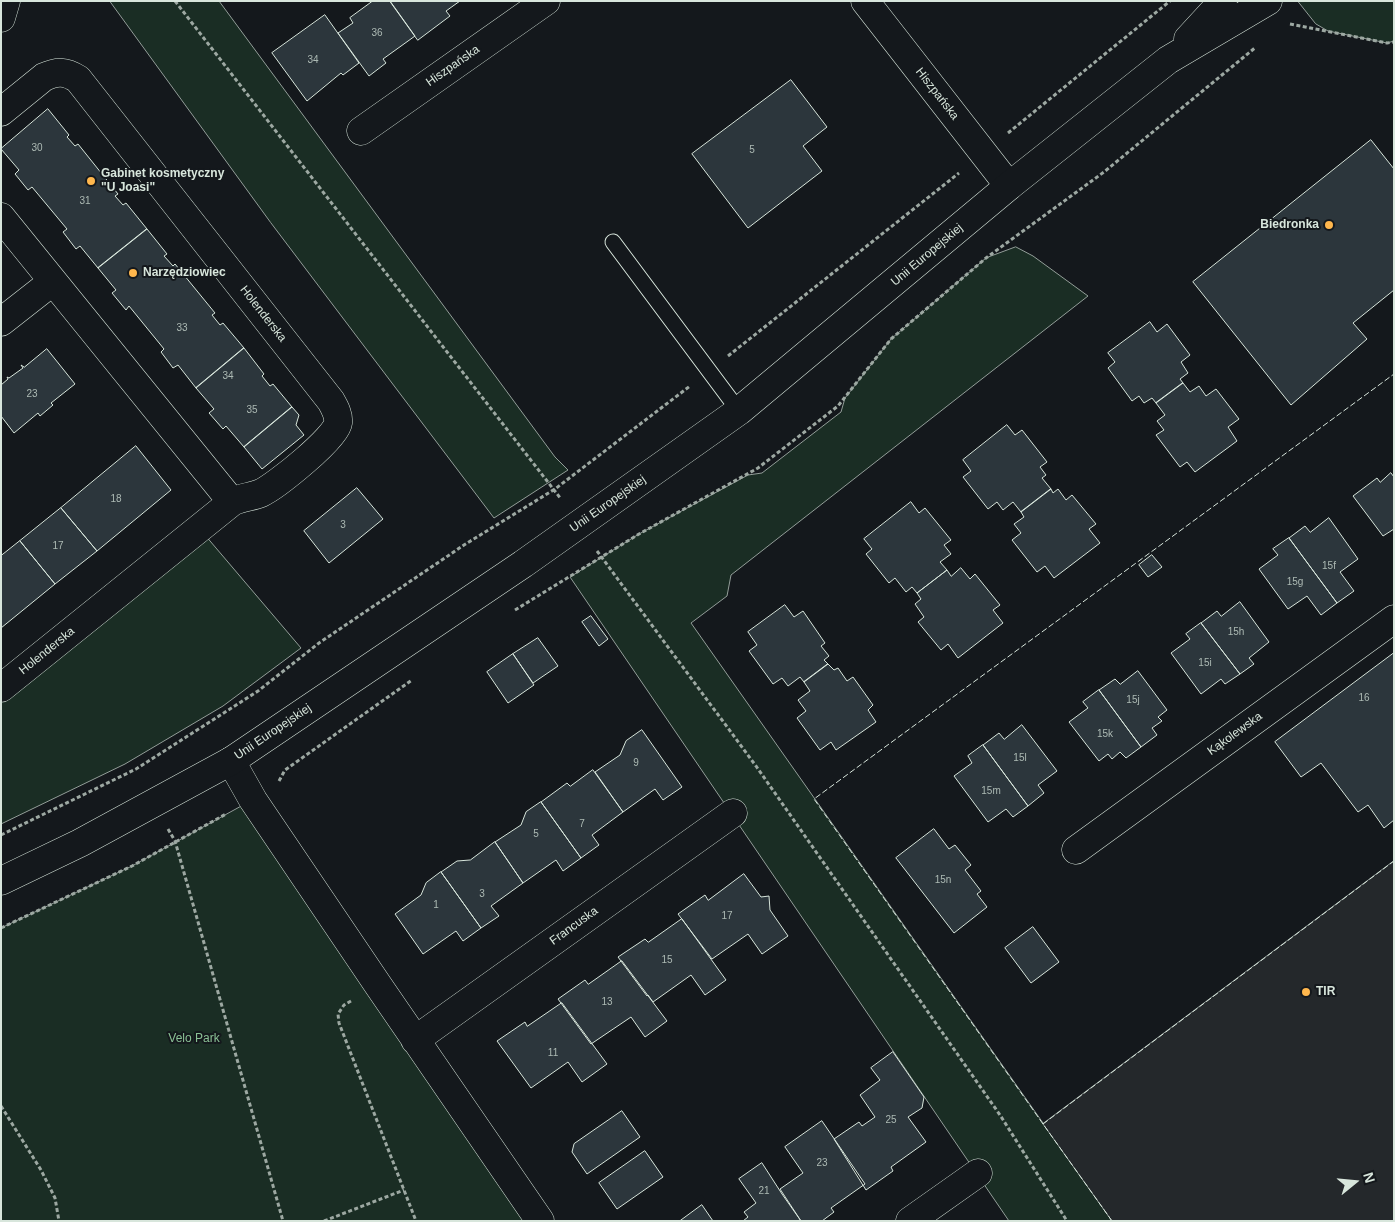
<!DOCTYPE html>
<meta charset="utf-8">
<style>
body{margin:0}
#map{position:relative;width:1395px;height:1222px;overflow:hidden;background:#14181c;font-family:Arial,sans-serif}
canvas{display:block}
.frame{position:absolute;inset:0;border:2px solid #d8e6dc;pointer-events:none}
.north{position:absolute;left:1330px;top:1157px;width:50px;height:50px;-webkit-text-stroke:4px #14181c;paint-order:stroke;rotate:73deg;font-size:14px;font-weight:700;line-height:20px;text-align:center;color:#d8e6dc}
.north::after{content:'';display:block;margin:auto;width:18px;height:22px;background:#d8e6dc;clip-path:polygon(50% 0,100% 100%,50% 72%,0 100%)}
</style>
<div id="map">
<canvas width="1395" height="1222"></canvas>
<div class="frame"></div>
<div class="north">N</div>
</div>
<script>
const context = document.querySelector('canvas').getContext('2d');
context.lineJoin = 'round';
function fill(path, color) { context.fillStyle = color; context.fill(path, 'evenodd'); }
function trace(path, color, width, dash) { context.strokeStyle = color; context.lineWidth = width; context.lineCap = dash ? 'butt' : 'round'; context.setLineDash(dash || []); context.stroke(path); }
function label(font, color, halo, rows, align = 'center') {
  context.font = font + ' Arial,sans-serif'; context.lineWidth = 4; context.setLineDash([]); context.textBaseline = 'middle'; context.strokeStyle = halo; context.fillStyle = color; for (const [text, x, y, turn = 0] of rows) {
    context.save(); context.translate(x, y); context.rotate((+turn || 0) * Math.PI / 180); context.textAlign = isNaN(turn) ? turn : align; if (halo) context.strokeText(text, 0, 0); context.fillText(text, 0, 0); context.restore();
  }
}
const green = new Path2D(`
 M 110,1 L 219,1 L 555,457 L 568,470 L 494,518 L 271,223 Z
 M 1298,1 L 1394,1 L 1394,41 L 1387,43 L 1328,31 L 1316,24 Z
 M 1016,247 L 1033,256 L 1088,296 L 731,575 L 727,596 L 691,623 L 1112,1221 L 1009,1221 L 570,577 L 639,534 L 748,475 L 762,473 L 841,412 L 845,398 L 891,339 L 986,258 Z
 M 199,528 L 301,648 L 223,706 L 125,764 L 1,824 L 1,688 Z
 M 253,800 L 540,1221 L 1,1221 L 1,928 L 132,866 Z`);
const parking = new Path2D(`
 M 1394,861 L 1394,1221 L 1112,1221 L 1043,1124 Z`);
const building = new Path2D(`
 M 373,1 L 390,1 L 415,36 L 383,59 L 386,63 L 369,76 L 338,33 L 353,23 L 350,18 Z
 M 390,1 L 460,1 L 446,11 L 450,16 L 418,40 Z
 M 325,15 L 359,63 L 343,75 L 341,73 L 307,101 L 272,53 Z
 M 791,80 L 827,127 L 803,146 L 822,171 L 748,228 L 692,154 Z
 M 48,109 L 69,135 L 67,137 L 75,146 L 78,144 L 118,194 L 115,196 L 123,205 L 126,203 L 147,229 L 98,268 L 80,246 L 76,249 L 63,232 L 67,229 L 32,187 L 28,190 L 15,174 L 19,170 L 1,149 Z
 M 1371,140 L 1394,169 L 1394,290 L 1353,323 L 1367,339 L 1291,405 L 1193,282 Z
 M 147,229 L 167,254 L 164,256 L 173,266 L 175,264 L 215,313 L 212,315 L 220,325 L 223,323 L 244,348 L 196,388 L 178,365 L 173,368 L 161,352 L 164,349 L 129,306 L 126,310 L 112,293 L 116,290 L 98,268 Z
 M 1150,322 L 1157,332 L 1167,324 L 1190,355 L 1181,362 L 1188,373 L 1180,379 L 1183,383 L 1156,403 L 1152,398 L 1144,403 L 1139,396 L 1132,401 L 1108,368 L 1115,362 L 1108,353 Z
 M 244,348 L 264,374 L 262,376 L 270,386 L 273,384 L 292,407 L 244,447 L 226,426 L 223,429 L 209,413 L 214,409 L 196,388 Z
 M 47,349 L 75,384 L 51,403 L 53,405 L 40,416 L 38,413 L 14,433 L 1,416 L 1,385 L 8,379 L 7,377 L 9,378 L 23,368 L 21,365 L 24,367 Z
 M 1183,383 L 1190,392 L 1199,386 L 1206,396 L 1216,389 L 1239,419 L 1228,427 L 1237,441 L 1195,472 L 1187,462 L 1180,467 L 1156,435 L 1164,430 L 1157,421 L 1165,415 L 1156,403 Z
 M 292,407 L 299,415 L 296,425 L 304,435 L 262,469 L 244,447 Z
 M 1007,425 L 1015,435 L 1022,430 L 1047,462 L 1040,467 L 1046,475 L 1042,478 L 1051,489 L 1021,512 L 1013,502 L 1003,510 L 997,502 L 988,509 L 963,477 L 971,471 L 963,460 Z
 M 136,446 L 171,490 L 97,551 L 61,508 Z
 M 1391,473 L 1394,477 L 1394,529 L 1383,536 L 1353,496 L 1377,478 L 1380,482 Z
 M 357,488 L 383,519 L 329,563 L 304,531 Z
 M 1051,489 L 1053,493 L 1058,489 L 1066,500 L 1072,495 L 1096,524 L 1089,529 L 1100,543 L 1054,578 L 1045,566 L 1037,572 L 1012,540 L 1021,533 L 1014,524 L 1024,517 L 1021,512 Z
 M 911,502 L 919,513 L 925,508 L 951,540 L 944,545 L 951,554 L 940,562 L 947,570 L 917,593 L 912,587 L 906,592 L 895,578 L 889,583 L 866,554 L 872,549 L 864,539 Z
 M 61,508 L 97,551 L 55,584 L 20,541 Z
 M 1329,518 L 1358,559 L 1340,572 L 1354,591 L 1337,603 L 1289,538 L 1305,526 L 1310,532 Z
 M 1289,538 L 1337,603 L 1321,615 L 1307,596 L 1288,609 L 1259,569 L 1278,555 L 1273,549 Z
 M 20,541 L 55,584 L 1,628 L 1,556 Z
 M 1152,555 L 1162,567 L 1148,577 L 1139,565 Z
 M 961,568 L 970,579 L 975,574 L 1000,605 L 993,610 L 1003,623 L 958,658 L 948,644 L 941,650 L 918,622 L 924,617 L 915,604 L 921,599 L 917,593 L 947,570 L 951,576 Z
 M 1240,602 L 1269,642 L 1249,658 L 1254,664 L 1240,674 L 1201,623 L 1217,611 L 1221,616 Z
 M 785,605 L 794,617 L 803,611 L 825,643 L 821,646 L 829,656 L 824,660 L 828,664 L 804,682 L 800,677 L 788,686 L 782,678 L 773,684 L 749,651 L 757,645 L 748,632 Z
 M 591,616 L 608,639 L 599,646 L 582,622 Z
 M 1201,623 L 1240,674 L 1225,684 L 1221,679 L 1201,694 L 1171,653 L 1190,639 L 1186,634 Z
 M 538,638 L 558,666 L 533,683 L 513,654 Z
 M 1394,653 L 1394,820 L 1384,828 L 1368,805 L 1358,812 L 1321,763 L 1301,777 L 1275,742 Z
 M 513,654 L 534,685 L 508,703 L 487,672 Z
 M 828,664 L 834,670 L 838,668 L 847,681 L 853,677 L 873,705 L 868,710 L 876,722 L 836,750 L 831,742 L 820,750 L 797,718 L 806,711 L 798,700 L 810,691 L 804,682 Z
 M 1138,671 L 1167,710 L 1158,717 L 1162,721 L 1152,728 L 1157,735 L 1141,747 L 1099,690 L 1115,679 L 1120,684 Z
 M 1099,690 L 1141,747 L 1126,758 L 1120,752 L 1112,759 L 1108,754 L 1099,761 L 1069,722 L 1088,708 L 1083,702 Z
 M 1022,725 L 1057,771 L 1038,785 L 1044,793 L 1028,806 L 983,745 L 999,733 L 1004,739 Z
 M 642,730 L 682,787 L 663,800 L 655,789 L 623,812 L 595,772 L 620,755 L 626,741 Z
 M 983,745 L 1028,806 L 1013,817 L 1006,809 L 988,822 L 954,776 L 972,763 L 968,756 Z
 M 593,770 L 623,812 L 592,835 L 599,845 L 581,858 L 541,802 L 567,783 L 570,786 Z
 M 541,802 L 581,858 L 563,871 L 556,860 L 523,883 L 495,842 L 521,825 L 526,812 Z
 M 934,829 L 949,849 L 955,845 L 971,865 L 965,870 L 981,891 L 977,894 L 987,907 L 954,933 L 896,858 Z
 M 495,842 L 523,883 L 491,906 L 499,916 L 481,928 L 441,872 L 457,861 L 470,860 Z
 M 441,872 L 481,928 L 463,941 L 456,931 L 423,954 L 395,914 L 421,895 L 426,883 Z
 M 744,874 L 761,897 L 769,896 L 770,910 L 788,936 L 762,954 L 748,934 L 712,959 L 678,914 L 705,895 L 708,900 Z
 M 682,919 L 726,980 L 705,995 L 691,975 L 653,1002 L 648,995 L 647,996 L 618,957 L 645,939 L 648,942 Z
 M 1033,927 L 1059,962 L 1031,983 L 1005,948 Z
 M 622,961 L 667,1021 L 645,1037 L 631,1017 L 591,1044 L 558,999 L 585,980 L 588,984 Z
 M 562,1003 L 607,1064 L 582,1082 L 568,1062 L 531,1088 L 497,1041 L 525,1022 L 527,1026 Z
 M 893,1052 L 924,1097 L 922,1108 L 908,1117 L 926,1142 L 891,1167 L 893,1171 L 866,1190 L 834,1139 L 859,1122 L 862,1126 L 875,1117 L 860,1095 L 880,1080 L 871,1068 Z
 M 622,1111 L 640,1137 L 587,1174 L 572,1152 L 574,1144 Z
 M 822,1121 L 865,1184 L 831,1208 L 834,1212 L 822,1221 L 801,1221 L 780,1189 L 803,1173 L 785,1147 Z
 M 645,1151 L 663,1177 L 617,1209 L 599,1183 Z
 M 762,1163 L 782,1194 L 801,1221 L 743,1221 L 748,1217 L 744,1212 L 756,1203 L 739,1179 Z
 M 702,1205 L 713,1221 L 680,1221 Z`);
const path = new Path2D(`
 M 175,1 L 561,499
 M 1290,24 L 1387,43 L 1394,42
 M 1008,133 L 1170,1
 M 728,356 L 959,173
 M 597,551 L 756,766 L 1000,1115 L 1067,1221
 M 515,610 L 639,534 L 758,468 L 838,406 L 891,339 L 986,258 L 1104,172 L 1256,47
 M 279,781 L 285,770 L 412,680
 M 168,829 L 175,841 L 283,1221
 M 1,835 L 136,769 L 258,691 L 319,643 L 464,545 L 555,489 L 690,386
 M 1,928 L 132,866 L 226,814
 M 351,1001 L 344,1005 L 338,1014 L 339,1023 L 416,1221
 M 1,1106 L 41,1170 L 55,1198 L 59,1221
 M 324,1221 L 404,1190`);
const service = new Path2D(`
 M 613,242 L 739,411`);
const minor = new Path2D(`
 M 865,1 L 1009,186
 M 1,18 L 6,1
 M 1,112 L 44,77 C 57,71 65,71 78,79 L 331,401 C 335,408 339,415 338,423 C 337,437 276,486 261,493 C 252,497 241,497 232,502 L 1,217
 M 361,131 L 546,1
 M 1,322 L 52,282
 M 1,688 L 232,502
 M 231,761 L 253,800 L 378,985 L 540,1221
 M 1076,850 L 1394,619
 M 415,1040 L 733,813
 M 910,1221 L 978,1173`);
const primary = new Path2D(`
 M 1188,39 L 1223,1
 M 1,881 L 80,843 L 231,761 L 523,564 L 739,411 L 1009,186 L 1168,60 L 1268,1`);
const fence = new Path2D(`
 M 1043,1124 L 814,799 L 1394,374
 M 1112,1221 L 1043,1124 L 1394,861`);
const markers = [
 [91,181,5,"#ffb74d"],
 [1329,225,5,"#ffb74d"],
 [133,273,5,"#ffb74d"],
 [1306,992,5,"#ffb74d"]
];
const numberNames = [
 ["36",377,33],
 ["34",313,60],
 ["30",37,148],
 ["5",752,150],
 ["31",85,201],
 ["33",182,328],
 ["34",228,376],
 ["23",32,394],
 ["35",252,410],
 ["18",116,499],
 ["3",343,525],
 ["17",58,546],
 ["15f",1329,566],
 ["15g",1295,582],
 ["15h",1236,632],
 ["15i",1205,663],
 ["16",1364,698],
 ["15j",1133,700],
 ["15k",1105,734],
 ["15l",1020,758],
 ["9",636,763],
 ["15m",991,791],
 ["7",582,824],
 ["5",536,834],
 ["15n",943,880],
 ["3",482,894],
 ["1",436,905],
 ["17",727,916],
 ["15",667,960],
 ["13",607,1002],
 ["11",553,1053],
 ["25",891,1120],
 ["23",822,1163],
 ["21",764,1191]
];
const streetNames = [
 ["Hiszpańska",453,66,-35],
 ["Hiszpańska",937,94,52],
 ["Unii Europejskiej",927,255,-40],
 ["Holenderska",263,314,52],
 ["Unii Europejskiej",608,504,-35],
 ["Holenderska",47,651,-39],
 ["Unii Europejskiej",273,732,-34],
 ["Kąkolewska",1235,734,-36],
 ["Francuska",574,926,-36]
];
const poiNames = [
 ["Gabinet kosmetyczny",101,174],
 ["\"U Joasi\"",101,188],
 ["Biedronka",1319,225,"right"],
 ["Narzędziowiec",143,273],
 ["TIR",1316,992]
];
const parkNames = [
 ["Velo Park",194,1039]
];
fill(green, '#1a2d24');
trace(green, '#939e99', 1);
fill(parking, '#24282b');
trace(parking, '#939e99', 1);
fill(building, '#2c363c');
trace(building, '#d8e6dc', 1);
trace(service, '#d8e6dc', 17);
trace(minor, '#d8e6dc', 29);
trace(primary, '#d8e6dc', 29);
trace(path, '#9da8a2', 3, [4, 2.5]);
trace(service, '#14181c', 15);
trace(minor, '#14181c', 28);
trace(primary, '#14181c', 28);
trace(fence, '#d8e6dc', 1, [6, 2.5]);
for (const [x, y, r, color] of markers) { const dot = new Path2D(); dot.arc(x, y, r, 0, 2 * Math.PI); context.fillStyle = color; context.fill(dot); trace(dot, '#14181c', 2); }
label('10px', '#adbab4', null, numberNames);
label('12px', '#d8e6dc', '#14181c', streetNames);
label('bold 12px', '#d8e6dc', '#14181c', poiNames, 'left');
label('12px', '#8ac095', '#14181c', parkNames);
</script>
